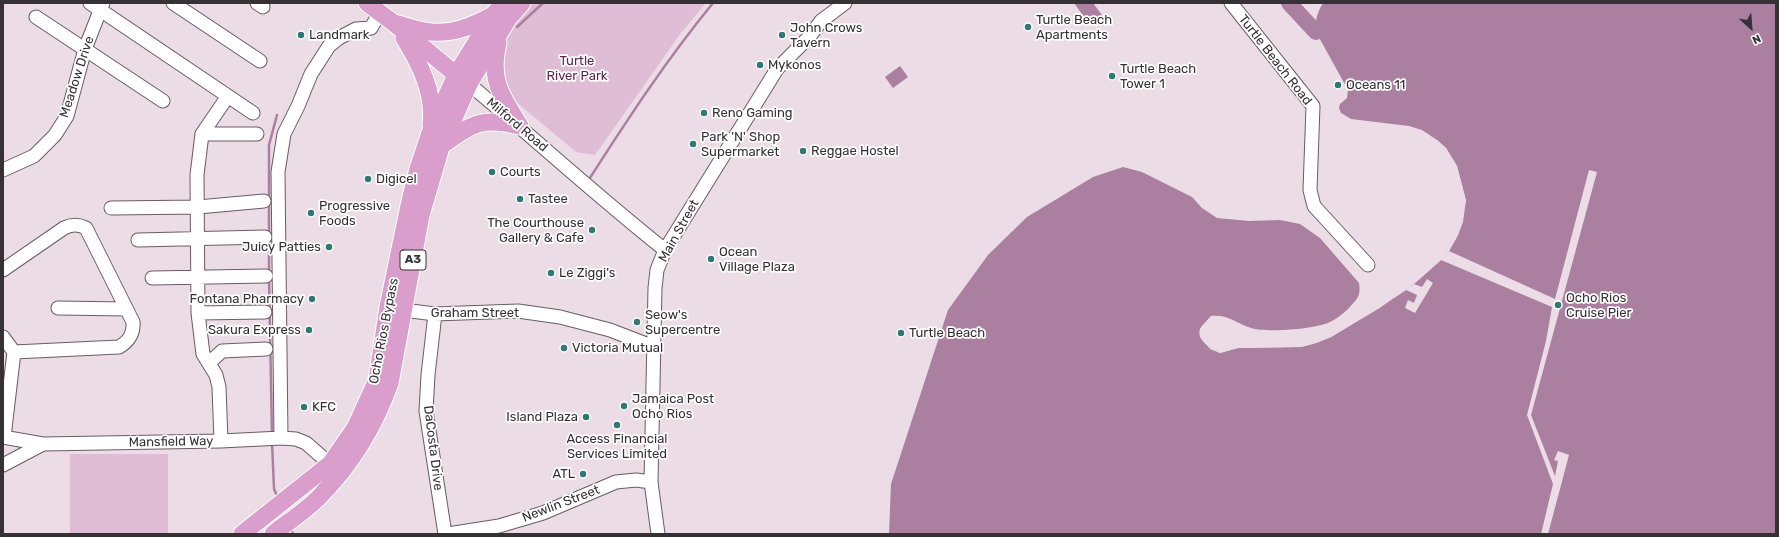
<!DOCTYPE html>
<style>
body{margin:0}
#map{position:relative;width:1779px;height:537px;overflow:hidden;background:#ebdce6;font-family:Rubik,sans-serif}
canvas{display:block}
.frame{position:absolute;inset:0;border:4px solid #363135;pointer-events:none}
.north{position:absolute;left:1731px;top:8px;width:40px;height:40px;-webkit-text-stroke:3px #fff;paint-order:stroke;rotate:154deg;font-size:11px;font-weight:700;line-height:16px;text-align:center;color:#363135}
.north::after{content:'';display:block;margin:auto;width:14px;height:18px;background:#363135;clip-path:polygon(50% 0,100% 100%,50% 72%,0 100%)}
</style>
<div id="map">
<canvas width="1779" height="537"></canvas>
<div class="frame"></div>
<div class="north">N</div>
</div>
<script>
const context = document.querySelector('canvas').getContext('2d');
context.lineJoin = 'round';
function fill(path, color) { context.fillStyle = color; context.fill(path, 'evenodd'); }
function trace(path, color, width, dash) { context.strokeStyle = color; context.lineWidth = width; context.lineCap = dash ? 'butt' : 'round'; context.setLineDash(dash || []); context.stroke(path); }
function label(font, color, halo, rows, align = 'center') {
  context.font = font + ' Rubik,sans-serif'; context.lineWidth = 3.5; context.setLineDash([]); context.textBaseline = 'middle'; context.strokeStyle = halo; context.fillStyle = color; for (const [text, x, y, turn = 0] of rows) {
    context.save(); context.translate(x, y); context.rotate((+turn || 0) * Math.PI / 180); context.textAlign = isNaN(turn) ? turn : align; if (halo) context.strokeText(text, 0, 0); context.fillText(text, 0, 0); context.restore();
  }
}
const green = new Path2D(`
 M 521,3 L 706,3 L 681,33 L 595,155 L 576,152 L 515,101 L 506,85 L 501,70 L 501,40 Z
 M 70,454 L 168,454 L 168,534 L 70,534 Z`);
const water = new Path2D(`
 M 1074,3 L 1093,3 L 1102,15 L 1089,24 Z
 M 1323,3 L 1776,3 L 1776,534 L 889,534 L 891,484 L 948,310 L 988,255 L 1027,217 L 1093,177 L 1123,167 L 1142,172 L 1192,197 L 1202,208 L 1217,218 L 1249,221 L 1280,220 L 1300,224 L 1320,238 L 1359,283 C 1361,297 1357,299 1348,309 C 1343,314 1336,319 1330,322 C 1316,329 1267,333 1251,328 C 1236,323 1228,314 1211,316 C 1208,320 1202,325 1200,329 C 1196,341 1212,348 1220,353 L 1238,348 L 1301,347 L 1316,343 L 1331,337 L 1381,307 L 1414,284 L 1441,260 L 1449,251 L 1458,235 L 1466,201 L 1457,166 L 1446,148 L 1437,140 L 1422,130 L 1409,126 L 1351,119 L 1341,113 L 1339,108 L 1340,104 L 1347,98 L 1348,90 L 1316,32 C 1315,20 1317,13 1323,3 Z
 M 900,66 L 908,77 L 893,88 L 885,77 Z`);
const pier = new Path2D(`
 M 1437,140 L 1446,148 L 1457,166 L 1466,200 L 1463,222 L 1458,235 L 1449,251 L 1555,299 L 1589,170 L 1597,172 L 1531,415 L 1555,476 L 1558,461 L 1554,460 L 1558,451 L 1569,455 L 1548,534 L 1541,534 L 1553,484 L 1527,415 L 1546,341 L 1552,307 L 1441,260 L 1416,282 L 1414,280 L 1439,259 L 1441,259 L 1449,251 L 1447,250 L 1457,234 L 1461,221 L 1464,201 L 1461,186 L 1455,167 L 1444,149 L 1436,141 Z
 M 1427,279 L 1433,283 L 1415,313 L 1405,308 L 1408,300 L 1414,303 L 1417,295 L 1406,290 L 1394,298 L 1392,297 L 1404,288 L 1406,289 L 1414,284 L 1422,287 Z
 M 1380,305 L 1381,307 L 1331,337 L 1316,343 L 1301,347 L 1238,348 L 1220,353 L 1210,349 L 1200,337 L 1200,329 L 1211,316 L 1213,318 L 1202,330 L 1202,336 L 1211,347 L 1220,351 L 1238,346 L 1300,345 L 1315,341 L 1330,336 Z`);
const stream = new Path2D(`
 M 517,27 L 543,3
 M 588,181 C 627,120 667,59 713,3
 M 269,235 L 269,145 L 277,115
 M 269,240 L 269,273
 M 269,278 L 272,435
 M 272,442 L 274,489 L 278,498
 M 291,529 L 293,534`);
const river = new Path2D(`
 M 1289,3 L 1316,32`);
const minor = new Path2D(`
 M 90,3 L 253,113
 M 173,3 L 260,61
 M 257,3 L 263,7
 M 1231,3 L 1313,106 L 1310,190 L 1314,206 L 1368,265
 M 36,17 L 163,101
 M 469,84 C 535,139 598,197 665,250
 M 202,134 L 228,96
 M 3,170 L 34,156 L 55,135 L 67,116 L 85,49 L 103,3
 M 111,208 L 198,207 L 264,201
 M 138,240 L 265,237
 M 3,270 L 64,228 C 72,224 78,224 86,228 L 133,322 C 134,334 129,341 119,347 L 14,352
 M 152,278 L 266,276
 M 58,308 L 126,309
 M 395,309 L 435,314 L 518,311 L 560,317 L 610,330 L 654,347
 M 198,313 L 265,312
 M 435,314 L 428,375 L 426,411 L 445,534
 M 3,337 L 14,352 L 4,437
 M 209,363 L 222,351 L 266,349
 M 3,437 L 43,444 L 221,441 L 281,438 L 296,439 L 306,443 L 330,464
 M 281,438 L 278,172 L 284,134 L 298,106 L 311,74 L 329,46 L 339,38 L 356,29 L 371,28 L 380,12
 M 221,441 L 219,387 L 216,375 L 203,354 L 198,313 L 197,175 L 202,134 L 257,134
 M 3,465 L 43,444
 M 448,534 L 499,526 L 543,513 L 616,482 L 636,480 L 651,482
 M 658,534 L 651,482 L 655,288 L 657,270 L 665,250 L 777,69 L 810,36 L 821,21 L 845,3`);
const major = new Path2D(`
 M 367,3 L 395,24 L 465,82
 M 398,24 C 408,27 420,31 431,32 C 453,34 473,26 493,15
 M 404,38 C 420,64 435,93 431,125
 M 498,43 C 489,79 501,96 520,126
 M 441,146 C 472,124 481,116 520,126
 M 242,534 L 330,464 L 355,428 L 377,380 L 388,307 L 410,201 L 418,169 L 430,133 L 456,75 L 493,15 L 504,3
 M 273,534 C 289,521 309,509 323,493 C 354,461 375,425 390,383 L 421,215 L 441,147 L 469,84 L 508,19 L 522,3`);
const markers = [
 [1028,27,4,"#307873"],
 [301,35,4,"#307873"],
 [782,35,4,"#307873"],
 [760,65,4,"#307873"],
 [1112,76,4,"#307873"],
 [1338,85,4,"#307873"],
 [704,113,4,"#307873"],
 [693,144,4,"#307873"],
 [803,151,4,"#307873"],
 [492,172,4,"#307873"],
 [368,179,4,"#307873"],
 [520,199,4,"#307873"],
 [311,213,4,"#307873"],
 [592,230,4,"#307873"],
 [329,247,4,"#307873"],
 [711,259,4,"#307873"],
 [551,273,4,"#307873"],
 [312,299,4,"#307873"],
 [1558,305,4,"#307873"],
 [637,322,4,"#307873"],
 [309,330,4,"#307873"],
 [901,333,4,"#307873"],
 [564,348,4,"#307873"],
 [624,406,4,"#307873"],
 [304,407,4,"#307873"],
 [586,417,4,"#307873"],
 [617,425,4,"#307873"],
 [583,474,4,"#307873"]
];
const shields = [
 [413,260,26]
];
const shieldNames = [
 ["A3",413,260]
];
const poiNames = [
 ["Turtle Beach",1036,20],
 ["Apartments",1036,35],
 ["John Crows",790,28],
 ["Tavern",790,43],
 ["Landmark",309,35],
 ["Mykonos",768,65],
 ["Turtle Beach",1120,69],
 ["Tower 1",1120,84],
 ["Oceans 11",1346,85],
 ["Reno Gaming",712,113],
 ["Park 'N' Shop",701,137],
 ["Supermarket",701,152],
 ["Reggae Hostel",811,151],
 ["Courts",500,172],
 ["Digicel",376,179],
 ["Tastee",528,199],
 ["Progressive",319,206],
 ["Foods",319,221],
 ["The Courthouse",584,223,"right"],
 ["Gallery & Cafe",584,238,"right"],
 ["Juicy Patties",321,247,"right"],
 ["Ocean",719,252],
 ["Village Plaza",719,267],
 ["Le Ziggi's",559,273],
 ["Ocho Rios",1566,298],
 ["Cruise Pier",1566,313],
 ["Fontana Pharmacy",304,299,"right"],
 ["Seow's",645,315],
 ["Supercentre",645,330],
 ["Sakura Express",301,330,"right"],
 ["Turtle Beach",909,333],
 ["Victoria Mutual",572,348],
 ["Jamaica Post",632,399],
 ["Ocho Rios",632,414],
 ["KFC",312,407],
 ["Island Plaza",578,417,"right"],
 ["Access Financial",617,439,"center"],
 ["Services Limited",617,454,"center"],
 ["ATL",575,474,"right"]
];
const streetNames = [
 ["Turtle Beach Road",1275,60,52],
 ["Meadow Drive",77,77,-72],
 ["Milford Road",517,125,40],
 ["Main Street",679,231,-61],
 ["Graham Street",475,313],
 ["Ocho Rios Bypass",384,331,-79],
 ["Mansfield Way",171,442,-1],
 ["DaCosta Drive",433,448,83],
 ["Newlin Street",561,504,-21]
];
const parkNames = [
 ["Turtle",577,61],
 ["River Park",577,76]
];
fill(green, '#dfbed5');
fill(water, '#ab7f9f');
fill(pier, '#ebdce6');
trace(stream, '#ab7f9f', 2.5);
trace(river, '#ab7f9f', 16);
trace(minor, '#695c65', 15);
trace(major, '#fff', 19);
trace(minor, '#fff', 13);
trace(major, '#d99ecb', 17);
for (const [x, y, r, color] of markers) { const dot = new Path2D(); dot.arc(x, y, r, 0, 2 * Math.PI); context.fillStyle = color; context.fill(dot); trace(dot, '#fff', 1.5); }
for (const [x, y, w] of shields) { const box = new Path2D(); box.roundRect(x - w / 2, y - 10, w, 20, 3); context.fillStyle = '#fff'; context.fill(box); trace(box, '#363135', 1); }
label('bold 12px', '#363135', null, shieldNames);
label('13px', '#363135', '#fff', poiNames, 'left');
label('13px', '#363135', '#fff', streetNames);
label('13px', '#5e2651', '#fff', parkNames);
</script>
